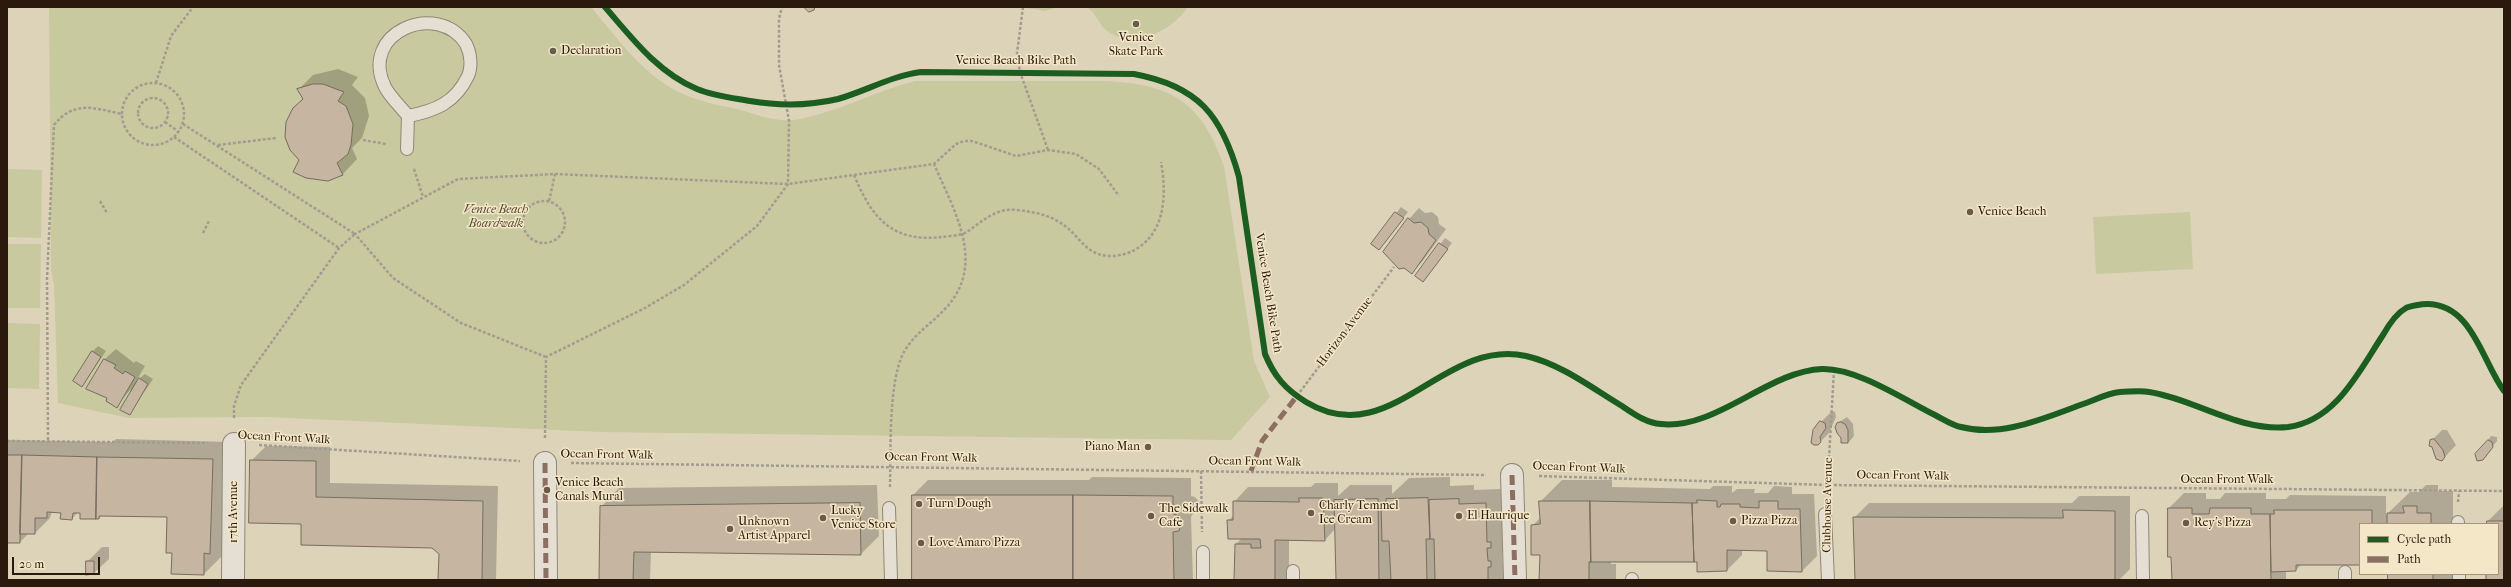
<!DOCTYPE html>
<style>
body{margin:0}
#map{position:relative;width:2511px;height:587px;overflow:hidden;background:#ddd3b9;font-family:"IM FELL French Canon",serif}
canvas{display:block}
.frame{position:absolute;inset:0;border:8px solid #2a190c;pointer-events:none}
.legend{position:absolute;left:2359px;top:523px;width:140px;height:52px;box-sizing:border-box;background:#f3e7c8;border:1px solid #a3957d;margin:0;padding:5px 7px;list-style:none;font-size:12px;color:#2a190c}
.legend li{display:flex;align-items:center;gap:8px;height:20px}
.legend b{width:20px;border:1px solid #a3957d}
.scale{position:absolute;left:12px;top:557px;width:88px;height:18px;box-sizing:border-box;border:2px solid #2a190c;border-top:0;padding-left:5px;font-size:12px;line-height:14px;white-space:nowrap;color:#2a190c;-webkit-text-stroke:3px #f3e7c8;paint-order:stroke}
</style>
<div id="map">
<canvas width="2511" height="587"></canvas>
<div class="frame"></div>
<ul class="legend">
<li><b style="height:5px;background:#1b5e20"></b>Cycle path</li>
<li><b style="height:5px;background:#8d6e63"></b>Path</li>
</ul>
<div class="scale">20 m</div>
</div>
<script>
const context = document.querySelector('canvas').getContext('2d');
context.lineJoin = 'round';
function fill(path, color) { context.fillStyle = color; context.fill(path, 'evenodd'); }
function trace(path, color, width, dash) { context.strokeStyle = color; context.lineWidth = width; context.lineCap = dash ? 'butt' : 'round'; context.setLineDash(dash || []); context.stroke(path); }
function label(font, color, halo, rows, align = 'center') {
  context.font = font + ' "IM FELL French Canon",serif'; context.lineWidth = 3; context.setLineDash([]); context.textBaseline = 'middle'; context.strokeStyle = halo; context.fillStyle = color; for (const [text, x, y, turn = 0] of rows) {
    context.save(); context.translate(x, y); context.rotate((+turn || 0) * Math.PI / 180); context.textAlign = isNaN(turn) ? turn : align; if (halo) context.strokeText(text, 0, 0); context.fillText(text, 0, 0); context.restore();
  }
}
const green = new Path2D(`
 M 49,7 L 591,7 C 619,40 646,80 688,96 C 705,103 724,106 741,110 C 760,116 780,123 800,119 C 840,111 876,91 915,81 L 1104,81 C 1170,84 1201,100 1224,166 L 1254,361 L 1270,397 L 1231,440 L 601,432 L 266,417 L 129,418 L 58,403 L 54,285 L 51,270 Z
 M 1021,7 L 1058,7 L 1045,11 Z
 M 1086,7 L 1188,7 C 1172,31 1132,51 1106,30 C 1098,24 1096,11 1086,7 Z
 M 7,169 L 42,170 L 41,238 L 7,237 Z
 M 2190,212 L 2193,269 L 2096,274 L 2093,217 Z
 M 7,244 L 41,244 L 40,308 L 7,308 Z
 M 7,323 L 40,324 L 39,389 L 7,388 Z`);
const shadow = new Path2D(`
 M 338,69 L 358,77 L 352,85 L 365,98 L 369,116 L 362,138 L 352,148 L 357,159 L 343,174 L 328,180 L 318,180 L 295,171 L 301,160 L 304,99 L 298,90 L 313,75 Z
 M 1401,207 L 1408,212 L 1379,249 L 1373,244 Z
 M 1419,208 L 1425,213 L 1432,212 L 1438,217 L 1439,224 L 1446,229 L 1422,262 L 1412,272 L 1393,263 L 1391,257 L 1409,219 Z
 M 1445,238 L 1452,243 L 1423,281 L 1416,275 Z
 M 98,346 L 106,351 L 82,386 L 93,351 Z
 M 116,349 L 134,363 L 136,361 L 145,366 L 136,381 L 145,374 L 153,379 L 129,414 L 131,389 L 116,406 L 108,398 L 87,388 L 105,359 Z
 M 1832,411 L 1835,412 L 1836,417 L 1829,433 L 1818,444 L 1821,422 Z
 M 1847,417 L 1853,424 L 1854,436 L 1849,442 L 1842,442 L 1838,423 Z
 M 2442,430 L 2447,430 L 2456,445 L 2443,459 L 2439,460 L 2431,441 Z
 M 2491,436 L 2497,437 L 2497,441 L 2482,459 L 2476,460 L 2477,454 Z
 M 116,439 L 230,442 L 228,534 L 222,540 L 222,556 L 204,574 L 173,552 L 168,516 L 103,515 L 99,518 L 78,512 L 72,519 L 62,512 L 52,511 L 50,518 L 35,533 L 29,533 L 20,542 L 7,542 L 7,440 L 113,442 Z
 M 266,446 L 330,447 L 330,483 L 498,486 L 496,580 L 439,580 L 440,553 L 433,547 L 302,524 L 251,461 Z
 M 1092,477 L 1191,478 L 1191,496 L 1195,497 L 1200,503 L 1191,517 L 1193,580 L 913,580 L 913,495 L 928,480 L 1089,480 Z
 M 1450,477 L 1450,486 L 1474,485 L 1474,490 L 1501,489 L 1502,528 L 1505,528 L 1505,532 L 1502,536 L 1502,547 L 1505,546 L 1502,554 L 1503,569 L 1506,569 L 1506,574 L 1503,576 L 1506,580 L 1337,580 L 1335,529 L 1325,540 L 1289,539 L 1289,580 L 1236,580 L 1236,544 L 1242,538 L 1228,521 L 1234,515 L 1234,502 L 1248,487 L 1311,487 L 1315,483 L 1338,483 L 1338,496 L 1350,485 L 1392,485 L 1392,494 L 1409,478 Z
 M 1562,480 L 1612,480 L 1612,487 L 1710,489 L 1713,486 L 1732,486 L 1732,493 L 1737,489 L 1755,489 L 1754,493 L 1768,493 L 1774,486 L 1792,487 L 1792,494 L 1814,494 L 1817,556 L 1802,571 L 1768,570 L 1768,550 L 1742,549 L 1742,555 L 1727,570 L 1698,561 L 1611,561 L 1611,564 L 1616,564 L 1616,580 L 1540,580 L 1541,554 L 1532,526 L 1541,517 L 1540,502 Z
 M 877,485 L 879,536 L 861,554 L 651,551 L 650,580 L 600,580 L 601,507 L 619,488 Z
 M 2426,485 L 2438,485 L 2438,491 L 2453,491 L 2453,524 L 2360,524 L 2360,564 L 2302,564 L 2296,570 L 2286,571 L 2286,580 L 2173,580 L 2169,508 L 2184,493 L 2206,493 L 2206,499 L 2220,499 L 2225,493 L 2266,493 L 2266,499 L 2286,499 L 2290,495 L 2386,496 L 2386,515 L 2410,492 L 2419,492 Z
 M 2079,496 L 2130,496 L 2130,569 L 2119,580 L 1856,580 L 1854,518 L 1869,503 L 2072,503 Z
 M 2504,505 L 2504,580 L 2487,580 L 2487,574 L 2498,574 L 2498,524 L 2488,524 L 2488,521 Z
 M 102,547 L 109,547 L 109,559 L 94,573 L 87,562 Z
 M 2389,574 L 2455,574 L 2455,580 L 2389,580 Z`);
const building = new Path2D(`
 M 804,7 L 815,7 L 814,10 L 809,12 Z
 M 313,84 L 323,84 L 344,92 L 338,101 L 346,106 L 353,124 L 351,145 L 348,154 L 337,163 L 343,175 L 328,181 L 306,178 L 293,172 L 299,160 L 290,150 L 285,137 L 286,122 L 293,108 L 303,99 L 297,89 Z
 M 1395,212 L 1404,218 L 1379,250 L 1371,244 Z
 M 1408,218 L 1414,223 L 1421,222 L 1428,228 L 1429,234 L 1436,240 L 1412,274 L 1404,268 L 1399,269 L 1383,252 Z
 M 1439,243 L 1448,249 L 1423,282 L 1415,276 Z
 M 92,351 L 101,357 L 82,387 L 73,381 Z
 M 104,359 L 116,365 L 114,368 L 123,374 L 125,371 L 135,377 L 117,408 L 106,401 L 107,398 L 86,389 Z
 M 139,378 L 148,384 L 130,415 L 120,410 Z
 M 1820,421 L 1825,423 L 1826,428 L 1820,437 L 1821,442 L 1818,445 L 1814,445 L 1811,443 L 1813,430 Z
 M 1841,422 L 1845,424 L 1848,430 L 1848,443 L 1841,443 L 1841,438 L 1837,433 L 1835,427 L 1837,423 Z
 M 2434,439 L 2443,450 L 2445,457 L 2442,461 L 2436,459 L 2432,447 L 2429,446 L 2430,440 Z
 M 2488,440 L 2492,442 L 2493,447 L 2483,460 L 2477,461 L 2475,454 Z
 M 7,455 L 22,455 L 20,543 L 7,543 Z
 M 22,455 L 97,457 L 96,519 L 80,519 L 80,513 L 73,513 L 72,520 L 60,519 L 61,513 L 47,512 L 47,518 L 35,518 L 35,534 L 20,534 Z
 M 97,457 L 213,459 L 210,554 L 204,553 L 204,575 L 171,574 L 172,553 L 166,553 L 167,517 L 99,516 L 99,519 L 96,519 Z
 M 250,460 L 316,461 L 316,497 L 483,501 L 482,580 L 438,580 L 439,554 L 432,548 L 301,545 L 301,524 L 249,523 Z
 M 912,495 L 1073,495 L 1073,580 L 912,580 Z
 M 1073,495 L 1173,496 L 1173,514 L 1179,516 L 1182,522 L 1179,531 L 1173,532 L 1174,580 L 1073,580 Z
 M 1299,498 L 1323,498 L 1325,541 L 1275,540 L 1275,580 L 1234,580 L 1235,544 L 1251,544 L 1251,548 L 1261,548 L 1260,539 L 1228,539 L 1227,520 L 1233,520 L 1233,501 L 1299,502 Z
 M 1428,498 L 1430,539 L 1426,539 L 1427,580 L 1391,580 L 1389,541 L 1382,541 L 1381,505 L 1386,505 L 1386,499 Z
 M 1378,499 L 1379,580 L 1336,580 L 1334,500 Z
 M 1459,499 L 1459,504 L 1486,503 L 1487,542 L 1491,542 L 1491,548 L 1487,548 L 1488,561 L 1491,561 L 1491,567 L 1488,567 L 1488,580 L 1435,580 L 1434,539 L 1430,539 L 1429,500 Z
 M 1697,500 L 1717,501 L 1717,507 L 1720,507 L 1721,504 L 1740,504 L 1740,507 L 1759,508 L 1759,501 L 1778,501 L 1778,509 L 1800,509 L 1802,572 L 1767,571 L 1767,551 L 1727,550 L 1727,571 L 1697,572 L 1697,562 L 1694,562 L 1692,506 L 1692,503 L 1697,503 Z
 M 1539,501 L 1590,501 L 1591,562 L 1589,562 L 1589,580 L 1539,580 L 1540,555 L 1531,555 L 1531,525 L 1540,524 Z
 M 1590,501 L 1692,503 L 1694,562 L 1591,562 Z
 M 860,503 L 861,555 L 634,552 L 633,580 L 599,580 L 600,506 Z
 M 2403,506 L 2417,506 L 2417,513 L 2431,513 L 2431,524 L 2387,524 L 2387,513 L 2404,513 Z
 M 2168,508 L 2192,508 L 2192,514 L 2209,514 L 2210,508 L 2251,508 L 2251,514 L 2270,514 L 2271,580 L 2172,580 L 2171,557 L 2168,557 Z
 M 2063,510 L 2115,511 L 2115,580 L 1855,580 L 1853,517 L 2063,518 Z
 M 2274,510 L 2372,510 L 2372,524 L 2360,524 L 2360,570 L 2360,565 L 2296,565 L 2296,571 L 2271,572 L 2270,514 L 2274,514 Z
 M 2487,521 L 2504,521 L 2504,580 L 2486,580 L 2486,574 L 2498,574 L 2498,524 L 2487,524 Z
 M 86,561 L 94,561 L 94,574 L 86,575 Z
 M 2388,574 L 2433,574 L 2433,580 L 2388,580 Z`);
const path = new Path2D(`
 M 1023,7 L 1017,53 L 1020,72 L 1048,150
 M 156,83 L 171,36 L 193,7
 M122 114a31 31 0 1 1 62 0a31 31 0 1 1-62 0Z
 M138 113a15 15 0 1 1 30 0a15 15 0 1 1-30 0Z
 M 165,122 L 179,132
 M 183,124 L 355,234 L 339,248 L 241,385 L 234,406 L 234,419
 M 174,137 L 339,248
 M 363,140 L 386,144
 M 218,145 L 276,138
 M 414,169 L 423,197
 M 854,175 C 871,216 891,243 941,237 C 948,236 958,236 965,233 C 980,224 995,207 1016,210 C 1037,212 1055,216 1071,231 C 1079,239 1086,249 1096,253 C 1106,258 1118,256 1128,253 C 1166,238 1167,195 1161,162
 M523 222a21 21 0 1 1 42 0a21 21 0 1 1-42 0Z
 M 100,201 L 107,213
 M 549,201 L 555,174
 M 203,233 L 209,221
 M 546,357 L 461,323 L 393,278 L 355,234 L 458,179 L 555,174 L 788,184 L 934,164 L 956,144 L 964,141 L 972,141 L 1016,156 L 1048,150 L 1076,154 L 1099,169 L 1119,196
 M 1297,396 L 1394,267
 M 545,438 L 546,357 L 645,308 L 684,285 L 757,226 L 788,184 L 789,121 L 779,65 L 779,19 L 782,7
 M 48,440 L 47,279 L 54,125 C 74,100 94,108 122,114
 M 7,441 L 208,443
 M 259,445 L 520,461
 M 571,463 L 1486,475
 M 1201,471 L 1202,532
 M 1539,476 L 1827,485 L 2504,491
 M 890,487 C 891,452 888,381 904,352 C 914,334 931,324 944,310 C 988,265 954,211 934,164
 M 1827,493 L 1834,370
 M 2458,502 L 2459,491`);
const lane = new Path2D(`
 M 407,149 L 408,116 C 401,107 390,97 385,87 C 358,32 438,0 466,44 C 471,54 472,67 468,76 C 455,103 435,111 408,116
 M 889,508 L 891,580
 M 1825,514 L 1828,580
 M 2142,516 L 2143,580
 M 2458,522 L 2458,524
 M 1203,552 L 1203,580
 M 2459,574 L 2459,580
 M 1632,579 L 1632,580
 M 1293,580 L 1293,571
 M 2345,580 L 2345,572`);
const street = new Path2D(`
 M 545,463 L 546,580
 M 1512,475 L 1515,580
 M 233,580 L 234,444`);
const quiet = new Path2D(`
 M 545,463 L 546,580
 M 1251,471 L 1262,441 L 1297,396
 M 1512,475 L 1515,580`);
const cycleway = new Path2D(`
 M 605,7 C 632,38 658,73 697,89 C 714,96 733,98 750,101 C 780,106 808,106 838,99 C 866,91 891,76 921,72 L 1134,74 C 1198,86 1222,115 1239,177 L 1265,354 C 1274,376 1285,389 1306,402 C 1390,453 1443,337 1526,356 C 1561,364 1592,388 1622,406 C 1634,414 1646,423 1661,424 C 1716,430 1768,371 1822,369 C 1857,368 1903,399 1935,415 C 1943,419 1952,425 1961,427 C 2003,438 2046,417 2086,403 C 2097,399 2108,393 2120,392 C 2129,392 2140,390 2149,392 C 2195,399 2239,432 2288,427 C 2336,421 2359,371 2383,335 C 2388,326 2397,313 2406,308 C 2410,306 2422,304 2427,304 C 2472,304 2482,361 2504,391`);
const markers = [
 [1136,24,4,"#695a49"],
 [553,51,4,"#695a49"],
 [1970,212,4,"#695a49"],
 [1148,447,4,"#695a49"],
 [547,490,4,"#695a49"],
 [919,504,4,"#695a49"],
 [1311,513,4,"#695a49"],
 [1151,516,4,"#695a49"],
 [1459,516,4,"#695a49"],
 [823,518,4,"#695a49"],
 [1733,521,4,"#695a49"],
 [2186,523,4,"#695a49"],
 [730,529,4,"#695a49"],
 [921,543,4,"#695a49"]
];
const poiNames = [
 ["Venice",1136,38,"center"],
 ["Skate Park",1136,52,"center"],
 ["Declaration",561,51],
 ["Venice Beach",1978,212],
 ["Piano Man",1140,447,"right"],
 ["Venice Beach",555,483],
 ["Canals Mural",555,497],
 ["Turn Dough",927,504],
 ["Charly Temmel",1319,506],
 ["Ice Cream",1319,520],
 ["The Sidewalk",1159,509],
 ["Cafe",1159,523],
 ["Lucky",831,511],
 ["Venice Store",831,525],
 ["El Haurique",1467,516],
 ["Pizza Pizza",1741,521],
 ["Unknown",738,522],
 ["Artist Apparel",738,536],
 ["Rey's Pizza",2194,523],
 ["Love Amaro Pizza",929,543]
];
const streetNames = [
 ["Venice Beach Bike Path",1016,61],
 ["Venice Beach Bike Path",1268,293,81],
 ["Horizon Avenue",1345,332,-53],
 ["Ocean Front Walk",284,438,3],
 ["Ocean Front Walk",607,455,1],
 ["Ocean Front Walk",931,458,1],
 ["Ocean Front Walk",1255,462,1],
 ["Ocean Front Walk",1579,468,2],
 ["Ocean Front Walk",1903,476,1],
 ["Ocean Front Walk",2227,480],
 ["Clubhouse Avenue",1828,505,-89],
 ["17th Avenue",234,512,-90]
];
const parkNames = [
 ["Venice Beach",496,210],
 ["Boardwalk",496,224]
];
fill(green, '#c8c99f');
fill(shadow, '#0003');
fill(building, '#c6b5a0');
trace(building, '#756d5f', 1);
trace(lane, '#8e8776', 14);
trace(street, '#8e8776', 24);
trace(path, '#a29c90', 2.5, [3, 2]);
trace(lane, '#e4dfd2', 12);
trace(street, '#e4dfd2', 22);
trace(quiet, '#8d6e63', 5, [10, 5]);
trace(cycleway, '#1b5e20', 6);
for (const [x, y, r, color] of markers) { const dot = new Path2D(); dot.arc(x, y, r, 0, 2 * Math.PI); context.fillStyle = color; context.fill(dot); trace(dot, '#f3e7c8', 1.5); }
label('12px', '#2a190c', '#f3e7c8', poiNames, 'left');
label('12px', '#2a190c', '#f3e7c8', streetNames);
label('italic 12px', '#544b32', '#f3e7c8', parkNames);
</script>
